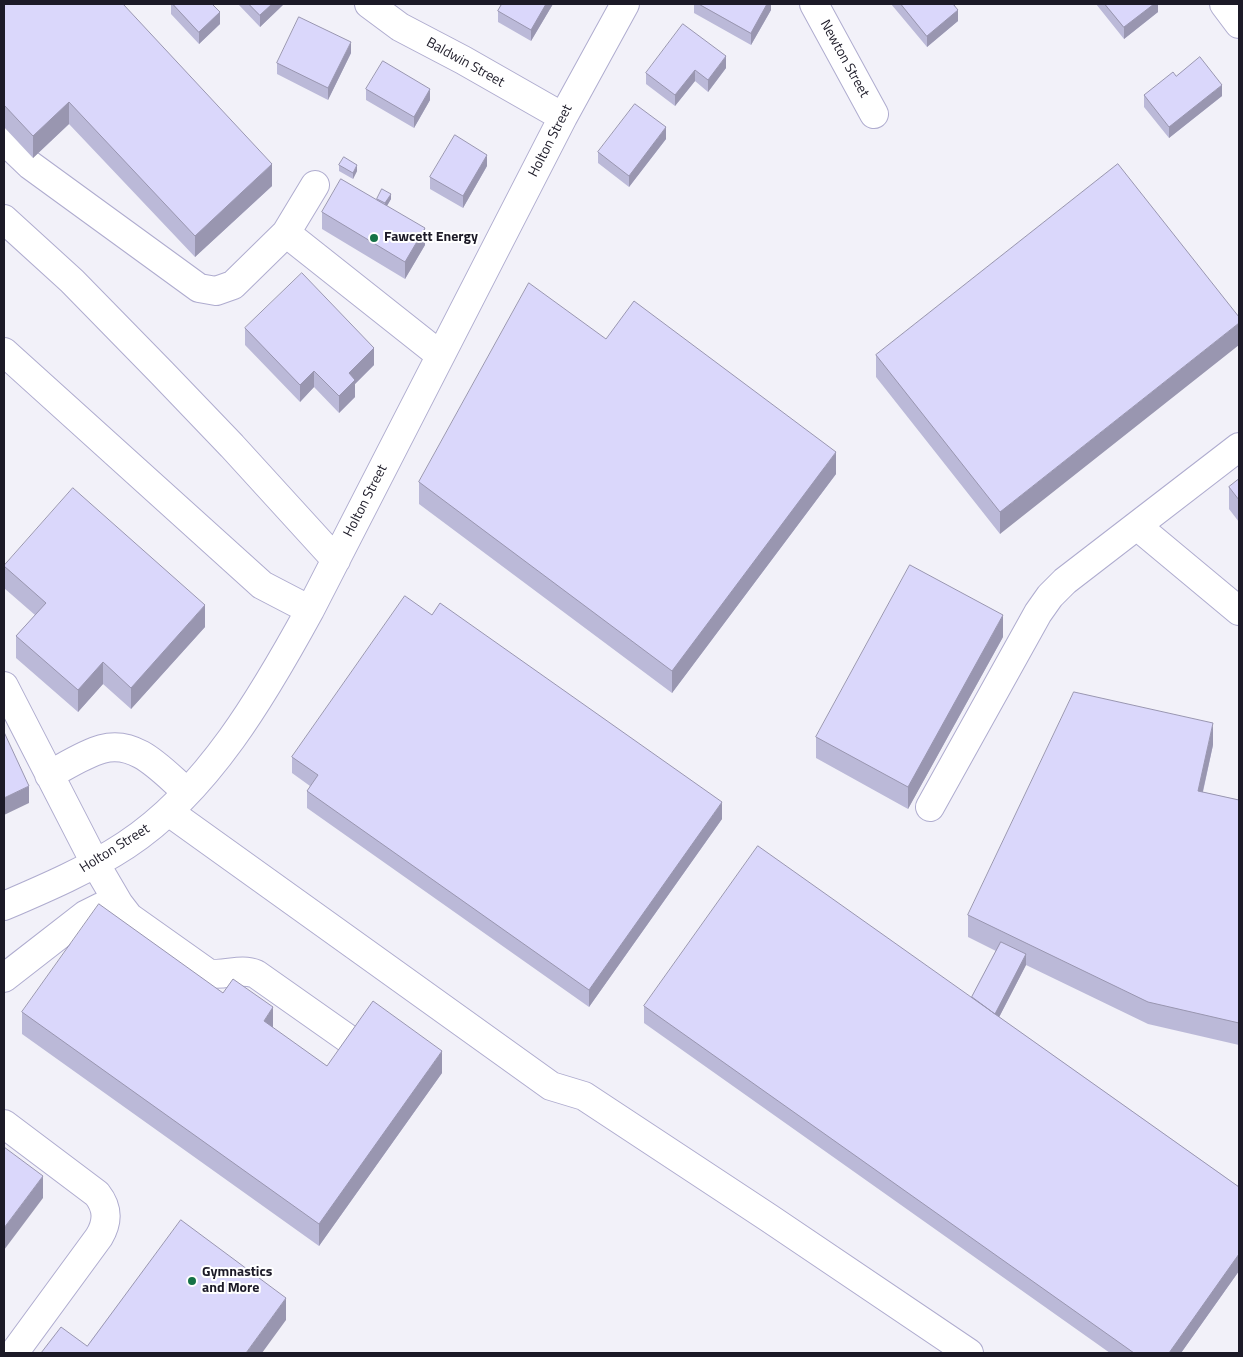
<!DOCTYPE html>
<style>
body{margin:0}
#map{position:relative;width:1243px;height:1357px;overflow:hidden;background:#f2f1f9;font-family:"Titillium Web",sans-serif}
canvas{display:block}
.frame{position:absolute;inset:0;border:5px solid #1c1a27;pointer-events:none}
</style>
<div id="map">
<canvas width="1243" height="1357"></canvas>
<div class="frame"></div>
</div>
<script>
const context = document.querySelector('canvas').getContext('2d');
context.lineJoin = 'round';
function trace(path, color, width, dash) { context.strokeStyle = color; context.lineWidth = width; context.lineCap = dash ? 'butt' : 'round'; context.setLineDash(dash || []); context.stroke(path); }
function fill(path, color) { context.fillStyle = color; context.fill(path, 'evenodd'); }
function label(font, color, halo, rows, align = 'center') {
  context.font = font + ' "Titillium Web",sans-serif'; context.lineWidth = 4; context.setLineDash([]); context.textBaseline = 'middle'; context.strokeStyle = halo; context.fillStyle = color; for (const [text, x, y, turn = 0] of rows) {
    context.save(); context.translate(x, y); context.rotate((+turn || 0) * Math.PI / 180); context.textAlign = isNaN(turn) ? turn : align; if (halo) context.strokeText(text, 0, 0); context.fillText(text, 0, 0); context.restore();
  }
}
const minor = new Path2D(`
 M 369,4 L 400,27 L 463,60 L 563,117
 M 814,4 L 874,114
 M 1224,4 L 1239,24
 M 4,140 L 30,165 L 199,288 L 216,291 L 233,285 L 286,233 L 440,355
 M 4,219 L 72,281 L 162,373 L 232,446 L 336,560
 M 286,233 L 315,185
 M 4,352 L 262,585 L 310,610
 M 1137,526 L 1239,611
 M 4,686 L 95,863 L 119,904 L 129,917 L 208,973 C 224,977 240,967 256,974 L 354,1043
 M 49,775 C 66,766 84,754 102,749 C 137,739 163,772 187,792
 M 930,807 L 1038,613 L 1050,596 L 1065,581 L 1239,447
 M 169,812 L 551,1086 L 584,1096 L 769,1218 L 969,1353
 M 4,906 C 46,888 88,870 126,845 C 208,791 264,694 310,610 L 563,117 L 625,4
 M 4,978 L 85,915 L 101,907 L 119,904
 M 4,1124 L 97,1194 C 108,1208 108,1222 99,1237 L 14,1353`);
const wall = new Path2D(`
 M 4,4 L 272,186 L 195,257 L 69,124 L 33,158 L 4,127 Z
 M 171,4 L 212,4 L 220,24 L 199,44 L 171,14 Z
 M 238,4 L 284,4 L 260,27 Z
 M 502,4 L 553,4 L 531,41 L 498,22 L 498,11 Z
 M 694,4 L 771,4 L 771,10 L 751,45 L 694,13 Z
 M 891,4 L 955,4 L 955,6 L 958,21 L 927,47 Z
 M 1096,4 L 1158,4 L 1158,12 L 1124,39 Z
 M 351,53 L 328,100 L 277,74 L 277,63 Z
 M 726,68 L 708,92 L 695,81 L 675,106 L 646,84 L 646,73 Z
 M 1176,76 L 1222,96 L 1169,138 L 1144,107 L 1144,95 Z
 M 366,89 L 430,100 L 414,128 L 366,100 Z
 M 666,139 L 629,187 L 598,163 L 598,152 Z
 M 1118,164 L 1000,534 L 876,377 L 876,355 Z
 M 339,165 L 357,171 L 353,179 L 339,171 Z
 M 487,166 L 463,208 L 430,189 L 430,177 Z
 M 377,199 L 391,199 L 387,206 L 425,245 L 405,279 L 322,229 L 322,212 L 377,200 Z
 M 245,328 L 374,365 L 355,384 L 355,397 L 339,413 L 314,387 L 300,402 L 245,345 Z
 M 606,339 L 836,474 L 672,693 L 419,504 L 419,482 Z
 M 1239,479 L 1239,522 L 1229,509 L 1229,487 Z
 M 4,566 L 205,627 L 131,709 L 103,684 L 78,712 L 16,658 L 16,636 L 35,615 L 4,588 Z
 M 1003,637 L 908,809 L 816,758 L 816,737 Z
 M 1213,745 L 1203,792 L 1239,800 L 1239,1045 L 1148,1024 L 1026,965 L 999,1017 L 1239,1187 L 1239,1271 L 1181,1353 L 1110,1353 L 644,1023 L 644,1006 L 972,997 L 996,951 L 968,937 L 968,915 Z
 M 292,757 L 722,819 L 589,1007 L 307,808 L 307,791 L 310,786 L 292,773 Z
 M 223,993 L 327,1066 L 442,1073 L 319,1246 L 22,1034 L 22,1012 Z`);
const shadedWall = new Path2D(`
 M 272,4 L 284,4 L 260,27 L 260,15 Z
 M 546,4 L 553,4 L 531,41 L 531,30 Z
 M 767,4 L 771,4 L 771,10 L 751,45 L 751,33 Z
 M 1154,4 L 1158,4 L 1158,12 L 1124,39 L 1124,27 Z
 M 958,10 L 958,21 L 927,47 L 927,36 Z
 M 220,12 L 220,24 L 199,44 L 199,32 Z
 M 351,42 L 351,53 L 328,100 L 328,88 Z
 M 726,56 L 726,68 L 708,92 L 708,80 Z
 M 695,70 L 695,81 L 675,106 L 675,95 Z
 M 1222,85 L 1222,96 L 1169,138 L 1169,127 Z
 M 430,89 L 430,100 L 414,128 L 414,117 Z
 M 69,102 L 69,124 L 33,158 L 33,136 Z
 M 666,127 L 666,139 L 629,187 L 629,176 Z
 M 487,155 L 487,166 L 463,208 L 463,196 Z
 M 272,164 L 272,186 L 195,257 L 195,236 Z
 M 357,165 L 357,171 L 353,179 L 353,173 Z
 M 391,194 L 391,199 L 385,209 L 385,203 Z
 M 425,228 L 425,245 L 405,279 L 405,262 Z
 M 1239,323 L 1239,345 L 1000,534 L 1000,512 Z
 M 374,348 L 374,365 L 355,384 L 355,397 L 339,413 L 339,396 L 349,373 Z
 M 314,371 L 314,387 L 300,402 L 300,385 Z
 M 836,452 L 836,474 L 672,693 L 672,671 Z
 M 205,605 L 205,627 L 131,709 L 131,688 Z
 M 1003,615 L 1003,637 L 908,809 L 908,787 Z
 M 103,662 L 103,684 L 78,712 L 78,690 Z
 M 1213,723 L 1213,745 L 1198,813 L 1198,791 Z
 M 29,786 L 29,803 L 4,815 L 4,798 Z
 M 722,802 L 722,819 L 589,1007 L 589,990 Z
 M 1026,954 L 1026,965 L 993,1029 L 993,1017 Z
 M 273,1007 L 273,1029 L 264,1021 Z
 M 442,1051 L 442,1073 L 319,1246 L 319,1224 Z
 M 43,1176 L 43,1198 L 4,1250 L 4,1228 Z
 M 1239,1254 L 1239,1271 L 1181,1353 L 1169,1353 Z
 M 286,1298 L 286,1320 L 262,1353 L 246,1353 Z`);
const building = new Path2D(`
 M 4,4 L 123,4 L 272,164 L 195,236 L 69,102 L 33,136 L 4,105 Z
 M 173,4 L 212,4 L 220,12 L 199,32 Z
 M 249,4 L 272,4 L 260,15 Z
 M 502,4 L 546,4 L 531,30 L 498,11 Z
 M 699,4 L 767,4 L 751,33 Z
 M 901,4 L 953,4 L 958,10 L 927,36 Z
 M 1105,4 L 1154,4 L 1124,27 Z
 M 299,17 L 351,42 L 328,88 L 277,63 Z
 M 683,24 L 726,56 L 708,80 L 695,70 L 675,95 L 646,73 Z
 M 1200,57 L 1222,85 L 1169,127 L 1144,95 L 1173,72 L 1176,76 Z
 M 383,61 L 430,89 L 414,117 L 366,89 Z
 M 635,104 L 666,127 L 629,176 L 598,152 Z
 M 455,135 L 487,155 L 463,196 L 430,177 Z
 M 344,157 L 357,165 L 353,173 L 339,165 Z
 M 1118,164 L 1239,317 L 1239,323 L 1000,512 L 876,355 Z
 M 341,179 L 425,228 L 405,262 L 322,212 Z
 M 382,189 L 391,194 L 385,203 L 377,199 Z
 M 302,273 L 374,348 L 349,373 L 355,380 L 339,396 L 314,371 L 300,385 L 245,328 Z
 M 529,283 L 606,339 L 634,301 L 836,452 L 672,671 L 419,482 Z
 M 1239,479 L 1239,500 L 1229,487 Z
 M 73,488 L 205,605 L 131,688 L 103,662 L 78,690 L 16,636 L 46,603 L 4,566 Z
 M 910,565 L 1003,615 L 908,787 L 816,737 Z
 M 405,596 L 432,615 L 440,603 L 722,802 L 589,990 L 307,791 L 318,775 L 292,757 Z
 M 1074,692 L 1213,723 L 1198,791 L 1239,800 L 1239,1023 L 1148,1002 L 968,915 Z
 M 4,732 L 29,786 L 4,798 Z
 M 758,846 L 1239,1187 L 1239,1254 L 1169,1353 L 1134,1353 L 644,1006 Z
 M 99,904 L 223,993 L 233,979 L 273,1007 L 264,1021 L 327,1066 L 373,1001 L 442,1051 L 319,1224 L 22,1012 Z
 M 1001,942 L 1026,954 L 995,1014 L 972,997 Z
 M 4,1147 L 43,1176 L 4,1228 Z
 M 181,1220 L 286,1298 L 246,1353 L 41,1353 L 61,1327 L 87,1346 Z`);
const markers = [
 [374,238,5,"#157247"],
 [192,1281,5,"#157247"]
];
const streetNames = [
 ["Newton Street",844,59,61],
 ["Baldwin Street",465,63,29],
 ["Holton Street",551,141,-63],
 ["Holton Street",366,501,-63],
 ["Holton Street",115,849,-32]
];
const poiNames = [
 ["Fawcett Energy",384,238],
 ["Gymnastics",202,1273],
 ["and More",202,1289]
];
trace(minor, '#afaccf', 30);
trace(minor, '#fff', 28);
fill(wall, '#bbb9d8');
fill(shadedWall, '#9996b0');
fill(building, '#dad7fb');
trace(building, '#9996b0', 1);
for (const [x, y, r, color] of markers) { const dot = new Path2D(); dot.arc(x, y, r, 0, 2 * Math.PI); context.fillStyle = color; context.fill(dot); trace(dot, '#fff', 2); }
label('14px', '#1c1a27', '#fff', streetNames);
label('bold 14px', '#1c1a27', '#fff', poiNames, 'left');
</script>
